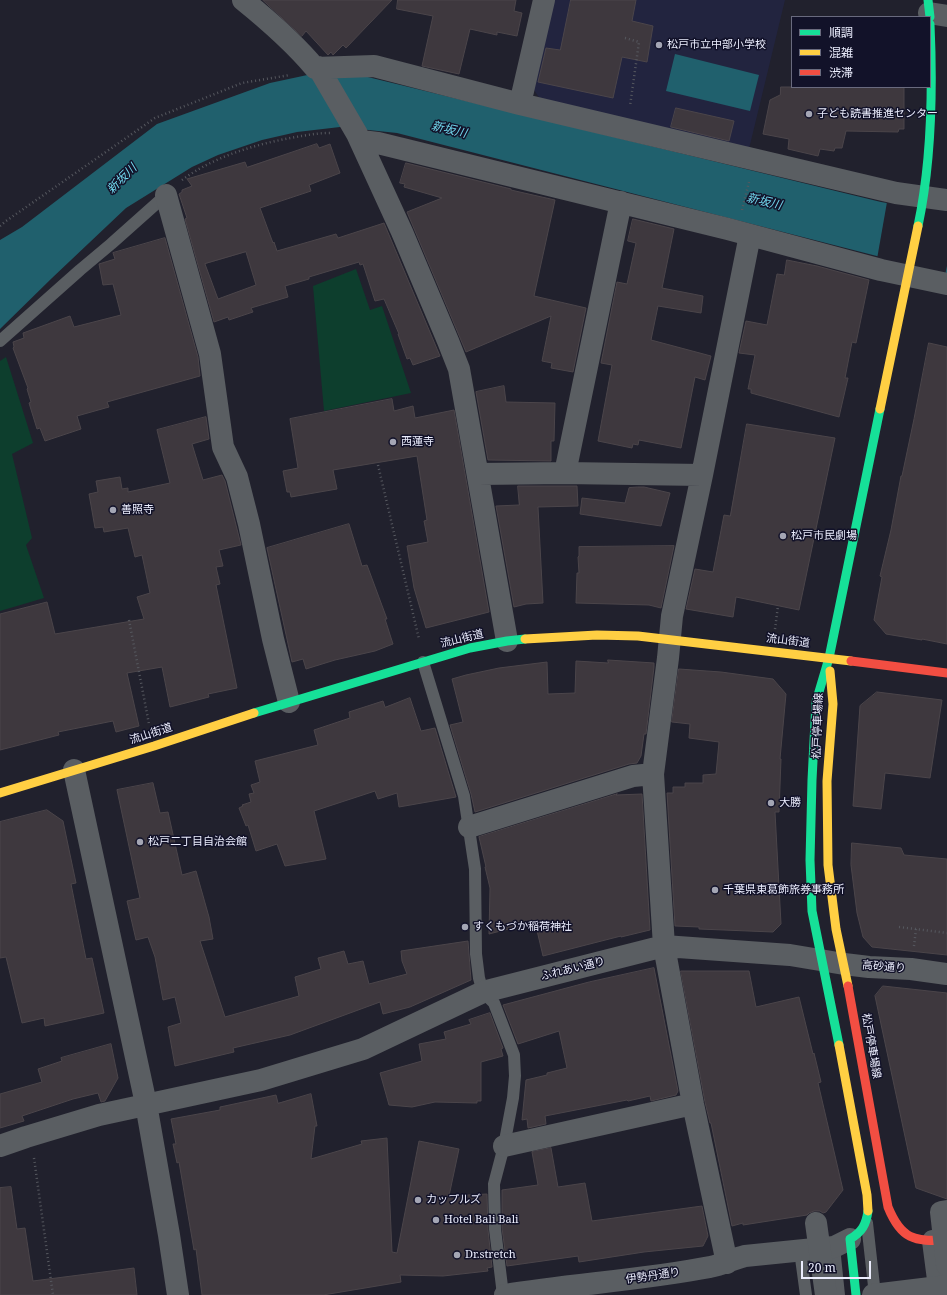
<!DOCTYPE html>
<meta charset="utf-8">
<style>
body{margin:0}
#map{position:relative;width:947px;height:1295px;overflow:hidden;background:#21212d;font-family:"Noto Serif","Noto Sans JP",serif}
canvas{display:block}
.legend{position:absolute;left:791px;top:16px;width:140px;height:72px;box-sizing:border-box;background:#121229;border:1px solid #696a7e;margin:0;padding:5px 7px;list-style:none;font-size:12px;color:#ebedfd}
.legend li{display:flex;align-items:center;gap:8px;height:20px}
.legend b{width:20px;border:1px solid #696a7e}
.scale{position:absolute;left:801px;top:1261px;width:70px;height:18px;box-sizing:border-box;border:2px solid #ebedfd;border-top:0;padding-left:5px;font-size:12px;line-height:14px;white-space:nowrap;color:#ebedfd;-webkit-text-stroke:3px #121229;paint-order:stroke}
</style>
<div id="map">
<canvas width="947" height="1295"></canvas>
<ul class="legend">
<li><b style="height:5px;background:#16e098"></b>順調</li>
<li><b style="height:5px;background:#ffcf43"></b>混雑</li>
<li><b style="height:5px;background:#f24e42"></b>渋滞</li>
</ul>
<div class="scale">20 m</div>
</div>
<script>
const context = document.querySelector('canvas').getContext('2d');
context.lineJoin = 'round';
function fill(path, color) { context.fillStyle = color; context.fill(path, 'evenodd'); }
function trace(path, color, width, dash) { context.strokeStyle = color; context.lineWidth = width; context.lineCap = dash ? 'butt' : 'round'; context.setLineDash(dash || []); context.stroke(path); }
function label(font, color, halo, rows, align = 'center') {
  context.font = font + ' "Noto Serif","Noto Sans JP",serif'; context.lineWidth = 3; context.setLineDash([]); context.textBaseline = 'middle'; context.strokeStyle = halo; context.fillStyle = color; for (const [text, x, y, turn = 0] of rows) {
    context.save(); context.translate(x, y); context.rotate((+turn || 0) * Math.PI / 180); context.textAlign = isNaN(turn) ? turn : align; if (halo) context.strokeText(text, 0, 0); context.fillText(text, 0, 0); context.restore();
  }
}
const built = new Path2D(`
 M 554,0 L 785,0 L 749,149 L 540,99 L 534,90 Z`);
const green = new Path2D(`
 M 356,269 L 370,310 L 382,306 L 411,393 L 324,411 L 313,286 Z
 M 6,357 L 33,443 L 12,454 L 32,538 L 26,545 L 44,598 L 0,611 L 0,361 Z`);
const water = new Path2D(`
 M 675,54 L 759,75 L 750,111 L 666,91 Z
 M 339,70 L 881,202 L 947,214 L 947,274 L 397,133 L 340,127 L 297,132 L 262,140 L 218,155 L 192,167 L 126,208 L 52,278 L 0,329 L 0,240 L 22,227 L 157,124 L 270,83 L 312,74 Z`);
const pier = new Path2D(`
 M 887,202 L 947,212 L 947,266 L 945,275 L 877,259 Z`);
const building = new Path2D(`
 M 263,0 L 392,0 L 346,48 L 343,45 L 333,55 L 331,52 L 328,55 L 306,31 L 302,36 Z
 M 398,0 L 516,0 L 514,11 L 522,13 L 517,36 L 497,32 L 497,35 L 470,29 L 459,74 L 422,66 L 433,16 L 397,9 Z
 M 571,0 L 636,0 L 632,21 L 653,26 L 647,62 L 622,57 L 613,98 L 538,82 L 546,48 L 560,50 Z
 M 781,87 L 904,87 L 904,129 L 899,129 L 898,132 L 846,131 L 842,148 L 835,148 L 834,151 L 820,149 L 818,156 L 788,149 L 789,139 L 763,134 L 770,100 L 780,95 Z
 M 676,108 L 734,121 L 729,141 L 671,127 Z
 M 317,144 L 319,148 L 330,144 L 340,173 L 309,185 L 311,191 L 260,208 L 273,243 L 274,242 L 277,251 L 336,234 L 338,238 L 384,223 L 440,356 L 413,365 L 410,358 L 407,359 L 398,334 L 399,334 L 384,299 L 375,301 L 363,264 L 360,265 L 359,262 L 309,277 L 309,279 L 285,286 L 288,297 L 251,308 L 253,312 L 229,320 L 228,317 L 214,322 L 185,219 L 187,218 L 179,194 L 182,192 L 182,190 L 192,186 L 187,179 L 245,162 L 247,167 ZM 246,252 L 256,285 L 218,299 L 205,264 Z
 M 406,163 L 511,189 L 511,190 L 555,200 L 534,296 L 586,308 L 573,372 L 551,368 L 552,363 L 542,361 L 551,316 L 466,352 L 407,212 L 442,198 L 404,187 L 405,184 L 400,183 Z
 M 633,219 L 674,229 L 662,288 L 703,296 L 701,313 L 658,306 L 651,340 L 711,356 L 705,380 L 695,377 L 681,448 L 639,440 L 638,445 L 633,444 L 632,448 L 598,441 L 612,365 L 601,363 L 617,282 L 627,284 L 636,243 L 628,241 Z
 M 165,238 L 198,357 L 200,376 L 107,402 L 109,407 L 77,416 L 81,429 L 45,441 L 40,428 L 37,429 L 29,403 L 31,402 L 27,389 L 28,388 L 13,348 L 14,347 L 13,342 L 24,338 L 23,333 L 70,316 L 74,327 L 121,315 L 113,284 L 103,285 L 99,264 L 115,259 L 113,253 Z
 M 787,260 L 817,266 L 869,280 L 856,343 L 852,342 L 845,378 L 848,378 L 839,417 L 751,393 L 751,389 L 748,389 L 755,355 L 739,353 L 746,321 L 767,325 L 777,274 L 784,275 Z
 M 929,343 L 947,347 L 947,644 L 922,639 L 922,640 L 886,634 L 874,620 L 882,577 L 880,576 L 891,530 L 901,476 L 902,476 L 914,419 Z
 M 504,386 L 506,402 L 555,403 L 554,441 L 551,441 L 551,461 L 488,460 L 476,392 Z
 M 392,399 L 394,411 L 413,406 L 415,418 L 454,410 L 489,612 L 426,628 L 414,588 L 407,546 L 428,542 L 424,521 L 427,520 L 417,456 L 333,470 L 337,489 L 291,497 L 290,492 L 287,492 L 283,471 L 298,468 L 290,419 Z
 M 206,417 L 209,439 L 192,444 L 203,480 L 222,475 L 225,481 L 241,545 L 219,550 L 223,566 L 216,567 L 220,584 L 216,585 L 237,688 L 208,694 L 209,697 L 170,707 L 162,667 L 127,673 L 139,726 L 116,732 L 113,721 L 58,732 L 59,735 L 0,750 L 0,614 L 47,602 L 55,634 L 144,619 L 137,597 L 150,593 L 142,555 L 135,557 L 128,528 L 104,532 L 103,527 L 95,528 L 89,494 L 98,492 L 96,481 L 120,477 L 122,489 L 128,488 L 128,492 L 170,483 L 157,430 Z
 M 747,424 L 835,438 L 799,610 L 736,597 L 733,617 L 686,609 L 695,569 L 713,572 L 724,515 L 730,516 Z
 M 518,486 L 577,486 L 578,506 L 538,507 L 543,603 L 526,604 L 514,607 L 496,506 L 519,505 Z
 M 638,487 L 644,487 L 670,493 L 661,526 L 580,514 L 582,498 L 625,503 L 629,488 Z
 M 349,524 L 362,566 L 367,565 L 387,619 L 385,619 L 393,644 L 375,651 L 335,660 L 306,669 L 303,659 L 292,662 L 267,548 Z
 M 674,546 L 661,608 L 649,605 L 576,603 L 577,573 L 579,573 L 578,557 L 579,556 L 579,547 Z
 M 608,660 L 654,663 L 654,667 L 646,734 L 644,734 L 641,756 L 637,763 L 629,764 L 475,812 L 471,794 L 450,725 L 463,722 L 452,679 L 466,675 L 499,668 L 547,662 L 548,694 L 575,693 L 576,661 L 608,663 Z
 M 679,669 L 721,672 L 773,679 L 786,694 L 780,759 L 781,759 L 779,812 L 775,812 L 781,924 L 773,932 L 699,929 L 699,927 L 675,926 L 667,793 L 673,793 L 673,787 L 685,787 L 685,783 L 703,783 L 703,775 L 716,774 L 719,742 L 689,738 L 690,724 L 672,722 Z
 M 877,692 L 942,700 L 930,778 L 885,773 L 881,809 L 853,806 L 860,706 Z
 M 410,698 L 421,731 L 435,728 L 456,797 L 399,807 L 397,793 L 378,799 L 375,791 L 314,811 L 326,859 L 285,866 L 277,844 L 256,851 L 248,825 L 246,826 L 239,808 L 243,806 L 242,805 L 251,802 L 249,794 L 254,793 L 251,785 L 260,782 L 255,761 L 318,745 L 314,730 L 350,718 L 349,712 L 383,701 L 385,707 Z
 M 153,783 L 160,813 L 168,812 L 182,875 L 196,871 L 209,917 L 213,939 L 200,941 L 225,1017 L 299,996 L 295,977 L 321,969 L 318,958 L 344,951 L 348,964 L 363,961 L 369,984 L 407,974 L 402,961 L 401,951 L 468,941 L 471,980 L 410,1007 L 383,1014 L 380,1002 L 290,1035 L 233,1048 L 234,1052 L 175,1066 L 168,1027 L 181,1023 L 175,997 L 163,1000 L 155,957 L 148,937 L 136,940 L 127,901 L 140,898 L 117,790 Z
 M 617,794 L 616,795 L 642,794 L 650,930 L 621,937 L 621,936 L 543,956 L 535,922 L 489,934 L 490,888 L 485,867 L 486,867 L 479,837 Z
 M 47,810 L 63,821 L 76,883 L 71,884 L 86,959 L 92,958 L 104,1013 L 45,1026 L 44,1018 L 22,1023 L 6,957 L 0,958 L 0,822 Z
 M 852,843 L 901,848 L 904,855 L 947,859 L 947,955 L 872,947 L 863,937 L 857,913 L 851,865 Z
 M 654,968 L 678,1091 L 676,1095 L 651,1101 L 650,1096 L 628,1101 L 627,1100 L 545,1116 L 546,1124 L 528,1128 L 527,1119 L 522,1120 L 526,1080 L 547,1075 L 547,1073 L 567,1068 L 559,1031 L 518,1044 L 503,1005 L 589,982 Z
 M 681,971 L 749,971 L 756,1007 L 799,997 L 813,1054 L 814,1053 L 821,1082 L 818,1083 L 843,1190 L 826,1212 L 823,1213 L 820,1211 L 814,1211 L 809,1213 L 807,1215 L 743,1225 L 743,1223 L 732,1226 L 711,1123 L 710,1123 L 705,1102 Z
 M 883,986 L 947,993 L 947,1199 L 916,1188 L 875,996 Z
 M 490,1013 L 503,1048 L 501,1049 L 503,1056 L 481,1062 L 481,1101 L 477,1101 L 477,1103 L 435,1102 L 412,1107 L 389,1105 L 380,1073 L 422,1061 L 419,1044 L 446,1039 L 444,1032 L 471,1024 L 469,1020 Z
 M 111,1044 L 118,1078 L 105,1101 L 101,1102 L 98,1093 L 73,1099 L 22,1116 L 24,1121 L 0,1128 L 0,1094 L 42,1082 L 38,1069 L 62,1061 L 61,1058 Z
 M 311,1094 L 317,1126 L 315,1126 L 311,1159 L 362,1144 L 361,1141 L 387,1138 L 392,1252 L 397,1253 L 419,1141 L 459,1149 L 449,1196 L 487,1194 L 488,1230 L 492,1267 L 487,1268 L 488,1271 L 443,1276 L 400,1275 L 401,1282 L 323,1295 L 202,1295 L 196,1249 L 194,1250 L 179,1162 L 177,1163 L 173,1144 L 176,1144 L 171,1119 L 220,1110 L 220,1107 L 276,1095 L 278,1103 Z
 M 551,1148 L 558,1187 L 585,1183 L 592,1221 L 702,1206 L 708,1236 L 703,1246 L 644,1252 L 579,1262 L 578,1256 L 507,1266 L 502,1228 L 502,1190 L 538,1185 L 532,1152 Z
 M 11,1187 L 17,1229 L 25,1228 L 33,1281 L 134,1268 L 137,1295 L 0,1295 L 0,1188 Z`);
const path = new Path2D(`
 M 625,38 L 639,42 L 630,106
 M 182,180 C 215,156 256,144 296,137 C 307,135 318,133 330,133
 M 742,210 L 749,182
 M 0,226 L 6,221 L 155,118 L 242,83 L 290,75
 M 378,465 L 419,639
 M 129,620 L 149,724
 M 775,629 L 778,606
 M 899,927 L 947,933
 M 914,946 L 916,929
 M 34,1158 L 53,1295`);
const lane = new Path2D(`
 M 0,341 L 80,270 L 111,244 L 166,195
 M 423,662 L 464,796 L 475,869 L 476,954 L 479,978 L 483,992 L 494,1003 L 514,1055 L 515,1076 L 513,1098 L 504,1146 L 494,1184 L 495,1229 L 503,1295
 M 867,1223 L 875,1295
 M 834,1247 L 839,1295
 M 800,1251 L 806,1295`);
const street = new Path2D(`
 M 243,0 C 269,21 294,43 315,68 L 374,66 L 520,104 L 896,193 L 947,200
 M 929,13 L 947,16
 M 318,67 L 357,134 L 402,232 L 448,341 L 459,369 L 507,641
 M 520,104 L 544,0
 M 361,141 L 378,143 L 728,229 L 881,270 L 947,284
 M 166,195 L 210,354 L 223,447 L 237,477 L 249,524 L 273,639 L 289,702
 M 565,473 L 621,202
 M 478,474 L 565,473 L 702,475
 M 74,770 L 146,1104 L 169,1235 L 178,1295
 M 469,827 L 633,776 L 653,774
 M 0,1146 L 26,1137 L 99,1115 L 261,1080 L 363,1049 L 483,992 L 664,946 L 653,774 L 668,658 L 672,616 L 702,475 L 750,235
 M 504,1146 L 693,1104
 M 933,1241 L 940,1295
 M 727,1263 L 693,1104 L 664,946 L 790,955 L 844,964 L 869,967 L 911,969 L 947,974
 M 505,1295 C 573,1284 642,1280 710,1267 C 722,1265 733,1259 745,1256 L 834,1247 L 850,1239`);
const fast = new Path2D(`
 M 928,0 L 930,17
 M 918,226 C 932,160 933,91 930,24
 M 829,658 L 880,409
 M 829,658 L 816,702 L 812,780 L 810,860 L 812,911 L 839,1045
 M 254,713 L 470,648 L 507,641 L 525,639
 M 856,1295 L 850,1239 C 862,1232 866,1225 868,1211`);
const slow = new Path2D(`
 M 880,409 L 918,226
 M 525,639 L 597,635 L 638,636 L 851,661
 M 830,671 L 833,704 L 827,781 L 828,865 L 836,929 L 848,986
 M 0,793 L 154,746 L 254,713
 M 839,1045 L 867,1195 L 868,1211`);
const jam = new Path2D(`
 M 851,661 L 947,673
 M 848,986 L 888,1207
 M 888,1207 C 901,1239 914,1242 947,1240`);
const streetBridge = new Path2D(`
 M 947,1211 L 941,1212 L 947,1265
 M 816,1223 L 826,1295
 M 873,1295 L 947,1286`);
const markers = [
 [659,45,4,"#a4a6b4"],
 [809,114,4,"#a4a6b4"],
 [393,442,4,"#a4a6b4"],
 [113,510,4,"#a4a6b4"],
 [783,536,4,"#a4a6b4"],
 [771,803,4,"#a4a6b4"],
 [140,842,4,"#a4a6b4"],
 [715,890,4,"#a4a6b4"],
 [465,927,4,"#a4a6b4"],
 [418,1200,4,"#a4a6b4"],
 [436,1220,4,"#a4a6b4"],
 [457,1255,4,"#a4a6b4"]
];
const poiNames = [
 ["松戸市立中部小学校",667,45],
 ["子ども読書推進センター",817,114],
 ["西蓮寺",401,442],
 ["善照寺",121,510],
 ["松戸市民劇場",791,536],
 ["大勝",779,803],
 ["松戸二丁目自治会館",148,842],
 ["千葉県東葛飾旅券事務所",723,890],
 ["すくもづか稲荷神社",473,927],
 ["カップルズ",426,1200],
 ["Hotel Bali Bali",444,1220],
 ["Dr.stretch",465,1255]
];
const streetNames = [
 ["流山街道",462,639,-14],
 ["流山街道",788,641,7],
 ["松戸停車場線",818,726,-88],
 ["流山街道",151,734,-18],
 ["高砂通り",884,967,4],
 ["ふれあい通り",573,969,-14],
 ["松戸停車場線",871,1046,80],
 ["伊勢丹通り",653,1276,-8]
];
const waterNames = [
 ["新坂川",449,130,13],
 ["新坂川",122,179,-45],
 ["新坂川",764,202,13]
];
fill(built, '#22243f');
fill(green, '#0d3e2d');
fill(water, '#20606d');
fill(pier, '#21212d');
fill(building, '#3e383e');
trace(building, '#4b454a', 1);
trace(path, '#56585f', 2.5, [1, 3]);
trace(lane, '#5a5e62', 12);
trace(street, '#5a5e62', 22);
trace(fast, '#16e098', 9);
trace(slow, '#ffcf43', 9);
trace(jam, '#f24e42', 9);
trace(streetBridge, '#5a5e62', 22);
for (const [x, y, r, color] of markers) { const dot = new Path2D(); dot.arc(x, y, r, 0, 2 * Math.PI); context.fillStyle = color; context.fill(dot); trace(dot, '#121229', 1.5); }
label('11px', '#ebedfd', '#121229', poiNames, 'left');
label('11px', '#ebedfd', '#121229', streetNames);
label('italic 12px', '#71d8ee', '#121229', waterNames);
</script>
